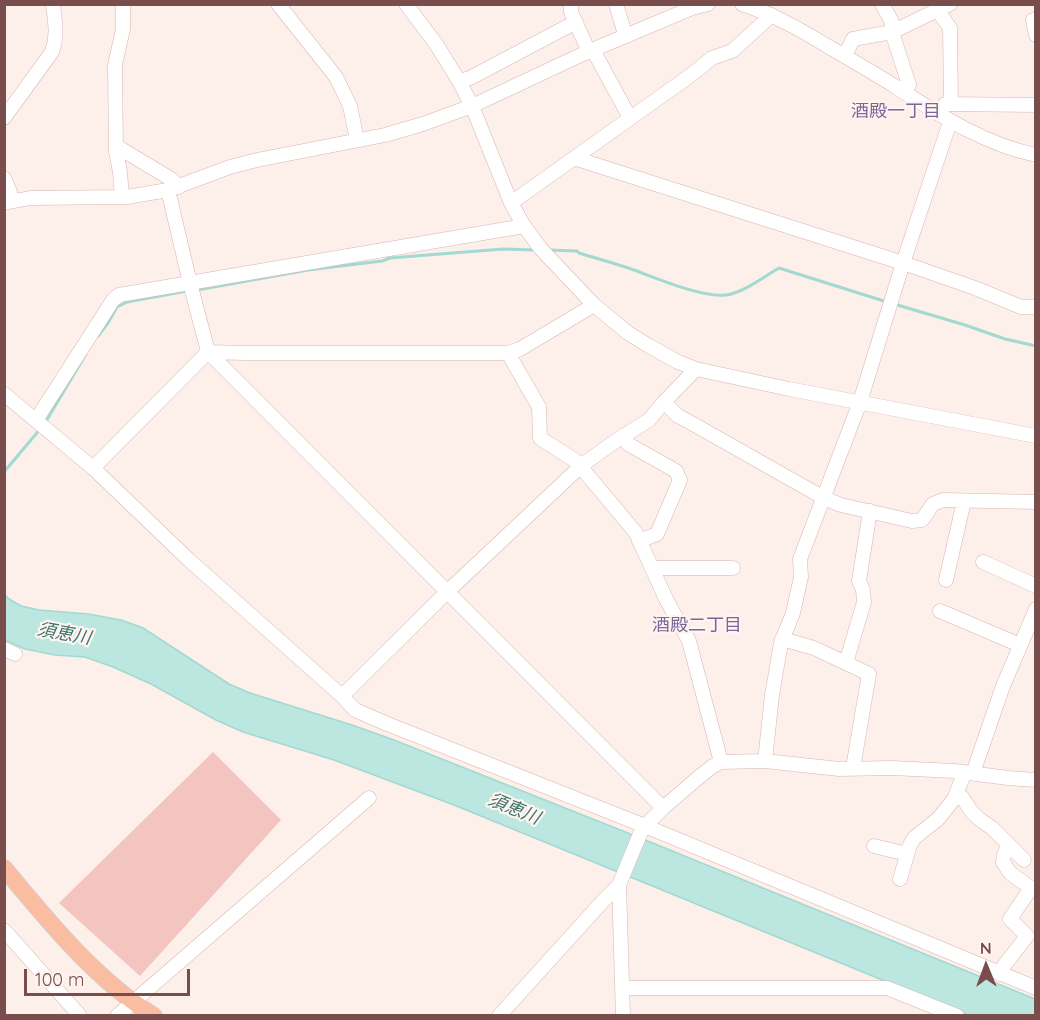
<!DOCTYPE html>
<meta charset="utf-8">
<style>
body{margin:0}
#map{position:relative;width:1040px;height:1020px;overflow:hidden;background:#fdefe9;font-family:Quicksand,sans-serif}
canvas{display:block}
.frame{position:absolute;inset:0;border:6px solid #784d4b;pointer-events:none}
.north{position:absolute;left:956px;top:936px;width:60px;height:60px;-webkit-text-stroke:4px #fff4f0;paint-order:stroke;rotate:359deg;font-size:16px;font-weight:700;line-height:24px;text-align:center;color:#784d4b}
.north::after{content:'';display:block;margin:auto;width:21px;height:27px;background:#784d4b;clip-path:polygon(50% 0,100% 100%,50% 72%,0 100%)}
.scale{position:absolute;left:24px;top:969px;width:166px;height:27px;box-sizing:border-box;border:3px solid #784d4b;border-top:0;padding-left:8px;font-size:18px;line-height:21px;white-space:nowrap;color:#784d4b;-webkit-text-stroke:4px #fff4f0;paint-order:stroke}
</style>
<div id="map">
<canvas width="1040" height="1020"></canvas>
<div class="frame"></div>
<div class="north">N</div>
<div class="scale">100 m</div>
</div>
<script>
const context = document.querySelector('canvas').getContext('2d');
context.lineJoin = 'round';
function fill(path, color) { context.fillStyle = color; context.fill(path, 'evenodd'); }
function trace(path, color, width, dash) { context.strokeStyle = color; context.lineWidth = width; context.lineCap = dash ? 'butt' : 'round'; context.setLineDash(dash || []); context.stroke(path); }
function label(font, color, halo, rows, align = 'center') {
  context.font = font + ' Quicksand,"Noto Sans JP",sans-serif'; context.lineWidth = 4.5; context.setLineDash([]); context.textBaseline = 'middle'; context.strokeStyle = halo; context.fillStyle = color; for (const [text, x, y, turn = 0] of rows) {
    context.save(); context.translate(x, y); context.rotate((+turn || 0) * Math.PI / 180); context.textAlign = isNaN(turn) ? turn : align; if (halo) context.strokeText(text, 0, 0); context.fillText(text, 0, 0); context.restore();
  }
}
const water = new Path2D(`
 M 4,594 L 9,599 L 21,606 L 39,610 L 88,614 L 121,620 L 143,628 L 229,684 L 250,693 L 352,725 L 394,740 L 633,835 L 1035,999 L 1035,1015 L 968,1015 L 454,805 L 334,760 L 243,732 L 216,720 L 151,684 L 113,667 L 85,657 L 55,655 L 25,649 L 5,640 Z`);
const stream = new Path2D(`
 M 548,250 L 577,251 L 579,253 C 598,259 618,264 637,271 C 658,279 704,298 726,295 C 743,293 765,276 779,268 L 887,302
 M 197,290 L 308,270 L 382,261 L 390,258 L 503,249 L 535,250
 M 894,304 L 965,325 L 1005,339 L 1036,346
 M 98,336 L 108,323 L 117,307 L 127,302 L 187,291
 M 45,423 L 86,354
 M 4,472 L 41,428`);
const building = new Path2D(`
 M 213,752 L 281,820 L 140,976 L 59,903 Z`);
const minor = new Path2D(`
 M 278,4 L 336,77 L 350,106 L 357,140
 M 406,4 L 436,44 L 459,81 L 472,106 L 511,203 L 524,226 L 541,249 L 594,305 L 628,333 L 649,346 L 678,362 L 696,369 L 789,389 L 1036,436
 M 571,4 L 571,12 L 589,52
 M 616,4 L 624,31 L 627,36
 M 742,4 C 773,14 801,30 829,47 C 851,60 874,73 896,87 C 940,115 983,144 1036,155
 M 882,4 L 892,22 L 892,32 L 909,85 L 905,93
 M 938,11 L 950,28 L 951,104
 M 1033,20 L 1036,35
 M 593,50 L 630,118
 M 845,56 L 853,39 L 892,32 L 950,4
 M 459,81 L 470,78 L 576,22
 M 938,114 L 945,104 L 1036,105
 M 4,118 L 52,52 C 58,35 55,22 53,4
 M 116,146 L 171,179 L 179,187
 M 574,158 L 903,263 L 975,288 L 1021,307 L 1036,307
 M 4,178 L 10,192 L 12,201
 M 168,190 L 190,283 L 208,352 L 663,808
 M 122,197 L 120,172 L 116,152 L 115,65 L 123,29 L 123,4
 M 4,203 L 30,198 L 127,197 L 168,190 L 230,167 L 257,160 L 385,135 L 423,124 L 472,106 L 585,53 L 692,8 L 708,4
 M 511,203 L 691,75 L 712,58 L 732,51 L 772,15
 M 508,353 L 539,407 L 540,438 L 582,465 L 585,472 L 636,533 L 666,599 L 689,641 L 721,762
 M 4,394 L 93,468 L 189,560 L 342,696 L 355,710 L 385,723 L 645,826 L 1036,988
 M 664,402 L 678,416 L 686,420 L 824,498 L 841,505 L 912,521 L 922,520 L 933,504 L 943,500 L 1036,502
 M 36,420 L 113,300 L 119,295 L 524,226
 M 624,435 L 628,444 L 676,471 L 680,480 L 657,534 L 639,541
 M 93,468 L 208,352 L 244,353 L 508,353 L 520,349 L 594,305
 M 983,562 L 1036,586
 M 652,568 L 733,568
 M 946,580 L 964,501
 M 940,611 L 1020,645
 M 782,639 L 814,648 L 869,674 L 853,768
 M 4,649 L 15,654
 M 846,663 L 864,602 L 863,590 L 859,581 L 870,511
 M 342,696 L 447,592 L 582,465 L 617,440 L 649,420 L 664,402 L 696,369
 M 765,761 L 772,695 L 781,643 L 793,613 L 801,577 L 800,559 L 860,402 L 903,263 L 950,122
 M 973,773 L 1003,686 L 1036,609
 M 956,794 L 962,797 L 971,811 L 979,819 L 992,828 L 1024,860
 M 874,846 L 907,854
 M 900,879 L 910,845 L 914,838 L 938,819 L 954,799 L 965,772
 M 619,885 L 623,1016
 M 4,930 L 80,1016
 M 1000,974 L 1003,967 L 1027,936 L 1010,919 L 1031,888 L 1010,873 L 1003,862 L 1004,855 L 1009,845
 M 622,988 L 887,988 L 957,1016
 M 117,1016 L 369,798
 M 499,1016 L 602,902 L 619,885 L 640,834 L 645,826 L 663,808 L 699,777 L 713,766 L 721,762 L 765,761 L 839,769 L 892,768 L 954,771 L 1008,778 L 1036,780`);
const major = new Path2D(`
 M 4,868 C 48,921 95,979 154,1016`);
const neighbourhoodNames = [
 ["酒殿一丁目",896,112],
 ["酒殿二丁目",697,626]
];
const waterNames = [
 ["須恵川",64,634,10],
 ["須恵川",514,809,22]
];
fill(water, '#bce7e0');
trace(water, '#a2d9d0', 1.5);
trace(stream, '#a2d9d0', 3);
fill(building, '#f3c4c0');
trace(minor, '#d4b7b3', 15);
trace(major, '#d9cdcd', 18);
trace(minor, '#fff', 14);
trace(major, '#fbbda1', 16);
label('18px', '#79689b', '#fff4f0', neighbourhoodNames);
label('italic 18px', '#3b766d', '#fff4f0', waterNames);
</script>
